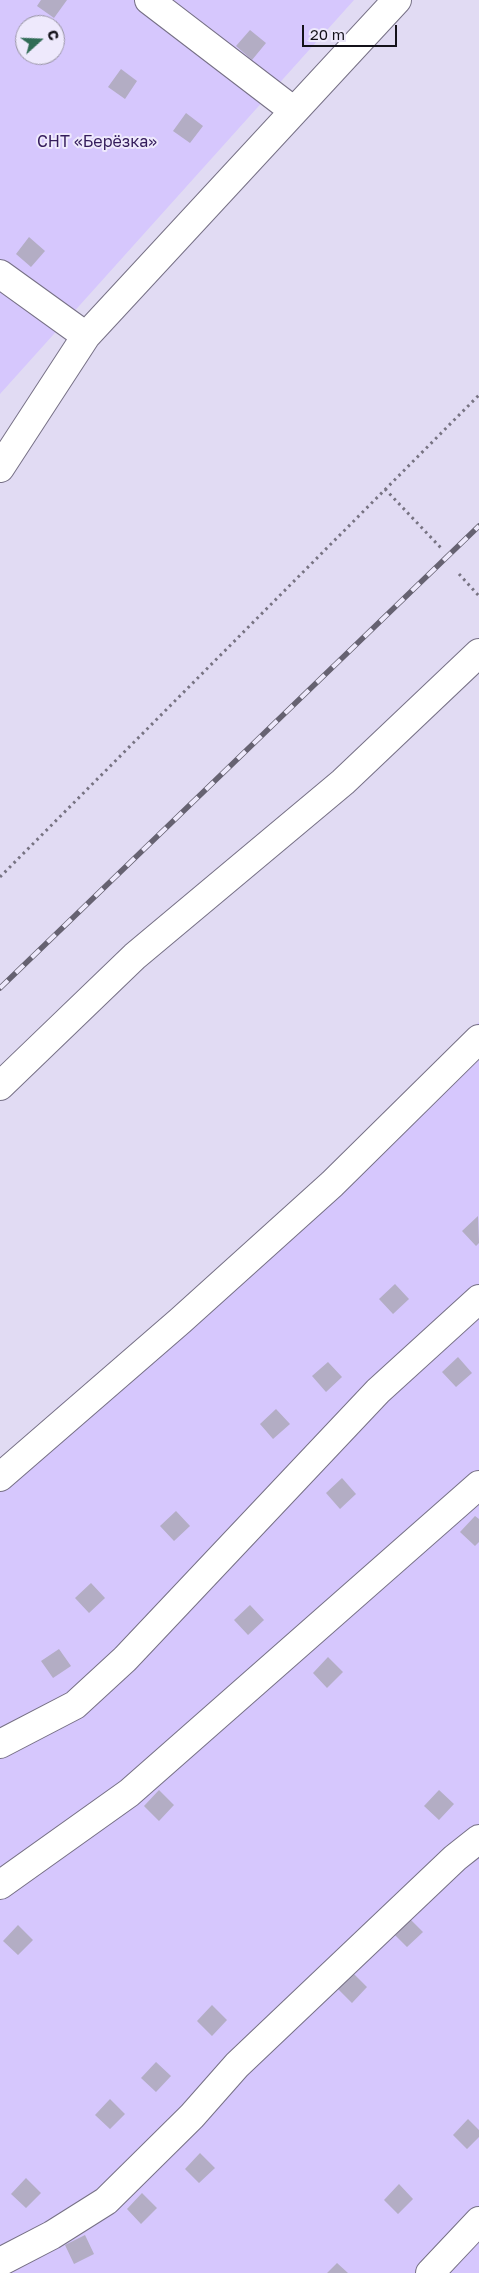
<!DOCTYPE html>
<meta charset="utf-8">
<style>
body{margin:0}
#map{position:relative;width:479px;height:2273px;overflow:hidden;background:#e1dbf3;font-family:"Golos Text",sans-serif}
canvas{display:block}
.north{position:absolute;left:15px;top:15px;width:50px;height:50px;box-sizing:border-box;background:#eee9fc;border:1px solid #9793a2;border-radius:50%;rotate:70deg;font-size:14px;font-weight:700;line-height:20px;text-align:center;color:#14121a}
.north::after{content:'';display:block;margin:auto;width:18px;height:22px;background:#316c56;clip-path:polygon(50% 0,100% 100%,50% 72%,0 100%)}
.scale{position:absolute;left:302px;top:25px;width:95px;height:22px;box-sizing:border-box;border:2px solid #14121a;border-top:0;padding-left:6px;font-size:15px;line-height:18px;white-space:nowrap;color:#14121a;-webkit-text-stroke:4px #eee9fc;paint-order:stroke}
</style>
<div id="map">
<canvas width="479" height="2273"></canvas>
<div class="north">С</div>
<div class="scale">20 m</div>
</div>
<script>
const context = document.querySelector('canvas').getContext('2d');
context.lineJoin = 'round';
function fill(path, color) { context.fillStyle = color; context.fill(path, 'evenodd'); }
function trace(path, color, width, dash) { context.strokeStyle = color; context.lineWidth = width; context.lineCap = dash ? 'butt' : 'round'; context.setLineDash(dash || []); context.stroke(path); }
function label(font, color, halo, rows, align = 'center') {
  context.font = font + ' "Golos Text",sans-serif'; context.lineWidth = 4; context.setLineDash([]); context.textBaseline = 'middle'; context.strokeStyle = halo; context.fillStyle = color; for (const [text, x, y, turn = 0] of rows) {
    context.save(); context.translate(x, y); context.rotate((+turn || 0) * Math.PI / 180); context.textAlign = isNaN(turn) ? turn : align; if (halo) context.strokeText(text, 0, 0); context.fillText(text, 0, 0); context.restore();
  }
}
const green = new Path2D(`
 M 0,0 L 354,0 L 0,394 ZM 25,25 L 55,25 L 55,55 L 25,55 Z
 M 479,1022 L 479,2273 L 0,2273 L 0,1462 L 60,1405 L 106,1368 L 282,1215 L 401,1096 Z`);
const building = new Path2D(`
 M 41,0 L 67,0 L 54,18 L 37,6 Z
 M 250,30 L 266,43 L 252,60 L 236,46 Z
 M 121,69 L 137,81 L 125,99 L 108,87 Z
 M 186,113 L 203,126 L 190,143 L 173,131 Z
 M 29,237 L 45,251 L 31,267 L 16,254 Z
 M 478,1216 L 479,1243 L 476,1246 L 462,1231 Z
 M 395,1284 L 409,1299 L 393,1314 L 379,1299 Z
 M 458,1357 L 472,1373 L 456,1387 L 442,1372 Z
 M 328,1362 L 342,1377 L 326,1392 L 312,1376 Z
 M 276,1409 L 290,1424 L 273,1439 L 260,1424 Z
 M 342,1478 L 356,1494 L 340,1509 L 326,1493 Z
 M 176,1511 L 190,1526 L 174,1541 L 160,1526 Z
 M 475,1516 L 479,1519 L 479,1542 L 475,1546 L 460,1532 Z
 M 91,1583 L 105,1598 L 89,1613 L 75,1598 Z
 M 250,1605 L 264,1620 L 248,1635 L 234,1620 Z
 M 59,1649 L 71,1666 L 53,1678 L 41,1661 Z
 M 328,1657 L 343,1672 L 327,1688 L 313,1673 Z
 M 159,1790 L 174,1805 L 159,1821 L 144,1806 Z
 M 439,1790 L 454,1804 L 439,1820 L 424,1806 Z
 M 408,1917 L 423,1932 L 407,1947 L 393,1933 Z
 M 18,1925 L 33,1940 L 18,1955 L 3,1941 Z
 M 352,1972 L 367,1987 L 352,2003 L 337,1988 Z
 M 212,2005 L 227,2020 L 212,2036 L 197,2021 Z
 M 156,2062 L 171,2076 L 156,2092 L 141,2078 Z
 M 110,2099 L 125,2114 L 110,2129 L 95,2115 Z
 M 468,2119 L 479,2130 L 479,2137 L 467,2149 L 453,2135 Z
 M 200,2153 L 215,2168 L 199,2183 L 185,2169 Z
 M 26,2178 L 41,2193 L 26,2208 L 11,2194 Z
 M 399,2184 L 413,2199 L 398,2214 L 384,2200 Z
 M 142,2193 L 157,2208 L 141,2224 L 127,2209 Z
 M 85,2235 L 94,2254 L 74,2264 L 65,2245 Z
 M 337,2263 L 348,2273 L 327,2273 Z`);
const path = new Path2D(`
 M 385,489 L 441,548
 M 459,574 L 479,596
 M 0,877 L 479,395`);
const minor = new Path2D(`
 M 149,0 L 294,111
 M 0,274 L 86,336
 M 0,468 L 86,336 L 397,0
 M 0,1086 L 135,956 L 343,782 L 479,653
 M 0,1477 L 180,1321 L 332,1184 L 479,1039
 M 0,1744 L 75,1705 L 125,1659 L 378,1391 L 479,1299
 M 0,1885 L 129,1793 L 479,1485
 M 0,2262 L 52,2235 L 106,2201 L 192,2116 L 237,2065 L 455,1858 L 479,1839
 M 430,2273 L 479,2221`);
const rail = new Path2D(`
 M 0,988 L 479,526`);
const parkNames = [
 ["СНТ «Берёзка»",97,142]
];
fill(green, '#d6c7fd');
fill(building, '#b3adc4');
trace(minor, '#767085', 30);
trace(path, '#777382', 3, [2.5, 4]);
trace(minor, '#fff', 28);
trace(rail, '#666271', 5.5);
trace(rail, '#eee9fc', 4, [11]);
label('16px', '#341c5b', '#eee9fc', parkNames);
</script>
